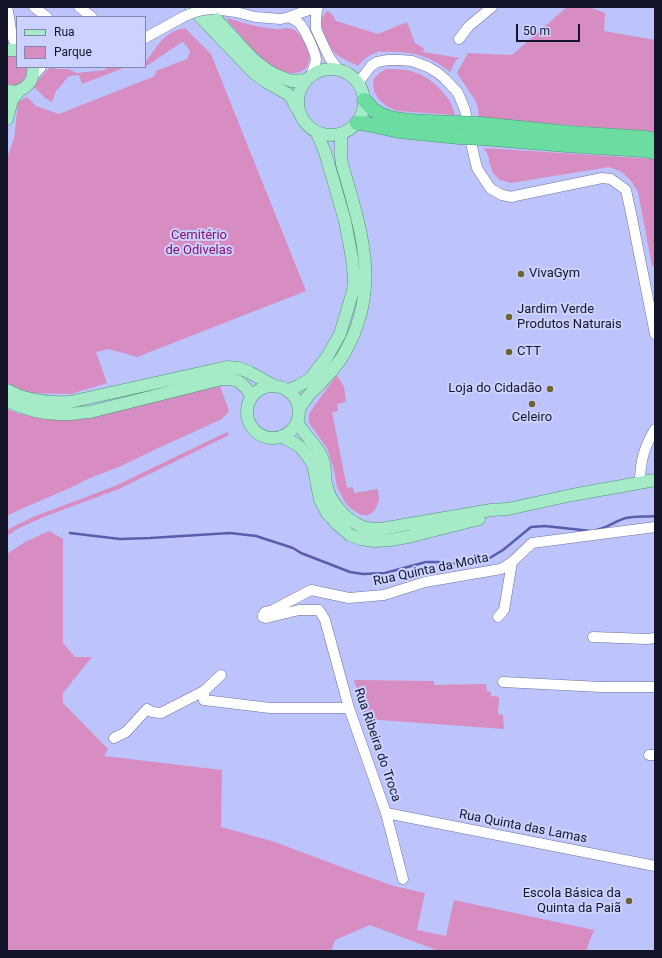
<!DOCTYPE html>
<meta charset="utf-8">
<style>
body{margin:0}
#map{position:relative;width:662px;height:958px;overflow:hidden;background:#bcc4fb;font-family:Roboto,sans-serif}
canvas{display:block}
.frame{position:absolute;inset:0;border:8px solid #141529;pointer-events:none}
.legend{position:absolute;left:16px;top:16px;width:130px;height:52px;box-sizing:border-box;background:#cbd2ff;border:1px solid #8286a9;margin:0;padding:5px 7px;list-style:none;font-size:12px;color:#141529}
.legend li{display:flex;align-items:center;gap:8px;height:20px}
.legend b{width:20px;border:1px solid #8286a9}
.scale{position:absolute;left:516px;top:24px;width:64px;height:18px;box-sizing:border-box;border:2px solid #141529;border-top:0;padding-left:5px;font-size:12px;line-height:14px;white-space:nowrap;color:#141529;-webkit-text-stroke:3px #cbd2ff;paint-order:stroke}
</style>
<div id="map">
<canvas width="662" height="958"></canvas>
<div class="frame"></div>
<ul class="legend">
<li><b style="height:5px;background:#a6ebc7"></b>Rua</li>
<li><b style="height:11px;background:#d78dc1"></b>Parque</li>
</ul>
<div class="scale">50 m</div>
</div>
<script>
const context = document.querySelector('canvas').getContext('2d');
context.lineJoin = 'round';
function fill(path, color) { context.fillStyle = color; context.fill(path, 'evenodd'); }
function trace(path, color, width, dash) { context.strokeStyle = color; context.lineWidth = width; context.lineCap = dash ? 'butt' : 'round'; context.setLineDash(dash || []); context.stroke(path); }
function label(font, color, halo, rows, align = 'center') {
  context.font = font + ' Roboto,sans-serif'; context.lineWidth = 4; context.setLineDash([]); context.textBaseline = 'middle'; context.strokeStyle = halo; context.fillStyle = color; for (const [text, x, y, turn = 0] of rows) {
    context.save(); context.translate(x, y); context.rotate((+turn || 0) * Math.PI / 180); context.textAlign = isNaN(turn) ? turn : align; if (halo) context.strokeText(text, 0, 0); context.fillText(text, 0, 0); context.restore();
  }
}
const green = new Path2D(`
 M 567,7 L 589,7 L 605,13 L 604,31 L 655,40 L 655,132 L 479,118 L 478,108 L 475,100 L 457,73 L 468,53 L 512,55 Z
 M 327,11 L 332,14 L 336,21 L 378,34 L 407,22 L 415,43 L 424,48 L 423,52 L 460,58 L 456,60 L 450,72 C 427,54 410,51 381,52 L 380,51 C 371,54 364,58 358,66 C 351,62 342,59 336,54 C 329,48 320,28 322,19 C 323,16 325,13 327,11 Z
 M 227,18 C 244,23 260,28 277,29 C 286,29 290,26 297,32 C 300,34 302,39 304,42 C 306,46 309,52 309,56 C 311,73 293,76 281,71 C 260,61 243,38 228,21 Z
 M 185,28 L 211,54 L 306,291 L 137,357 L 109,349 L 96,352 L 107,383 L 71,394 L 28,393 L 7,383 L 7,158 L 14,139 L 18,102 L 27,97 L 36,106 L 59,114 L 155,76 L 156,71 L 187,59 L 190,51 L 186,45 L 183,42 L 179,44 L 145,67 L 145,63 C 157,47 164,31 185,28 Z
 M 7,55 L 17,55 L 17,67 L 27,67 C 27,80 21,88 7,84 Z
 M 50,67 L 53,67 L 56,69 L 68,69 L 77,73 L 105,70 L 108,67 L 126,67 L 82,84 L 79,75 L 69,76 L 56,91 L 52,102 L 45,98 L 34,87 L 35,84 Z
 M 386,69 C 395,69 405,69 414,72 C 428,76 441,88 449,100 C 452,104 453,110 455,115 L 398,111 L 388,107 L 379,100 L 374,91 L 373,80 L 378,74 Z
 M 484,148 L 655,159 L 655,266 L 652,266 L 638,192 L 631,181 L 622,172 L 609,167 L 511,183 L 500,180 L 493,173 L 489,162 L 489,158 Z
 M 336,376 L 338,377 L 344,387 L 346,402 L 337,404 L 338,411 L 332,412 L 347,488 L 353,487 L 354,493 L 378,489 L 379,500 L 376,508 L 373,512 L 368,515 L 361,515 L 350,508 L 345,502 L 337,487 L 334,470 L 327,448 L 309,423 L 309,414 L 315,405 Z
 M 220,386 L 229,411 L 222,419 L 152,451 L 121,466 L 90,478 L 72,487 L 19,510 L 7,516 L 7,409 L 20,414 L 40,418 L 54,420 L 90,416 Z
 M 227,432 L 229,435 L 119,489 L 46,516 L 19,528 L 7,536 L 7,530 L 33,517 L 115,486 Z
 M 49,531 L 63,539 L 63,643 L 75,657 L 92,657 L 63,693 L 63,703 L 108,749 L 104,756 L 222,770 L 221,827 L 275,842 L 352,871 L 394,886 L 425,893 L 417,930 L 446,936 L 454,900 L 594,930 L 586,951 L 439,951 L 370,925 L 335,940 L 331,951 L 7,951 L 7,554 L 25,542 Z
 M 354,680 L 434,681 L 434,685 L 486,684 L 487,691 L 491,692 L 491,696 L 499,697 L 498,714 L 503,715 L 504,729 L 366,719 Z`);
const stream = new Path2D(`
 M 596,530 C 607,528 615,521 626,518 C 635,516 646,517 655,516
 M 70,533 L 120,539 L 150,538 L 230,533 L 256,536 L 293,548 L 301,553 L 350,572 L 363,574 L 385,573 L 426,562 L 438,562 L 460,564 L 477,563 L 488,559 L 503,550 L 531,527 L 545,526 L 591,531`);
const minor = new Path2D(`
 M 34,7 L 47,17
 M 79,7 L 92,17
 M 318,7 L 316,16 L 316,29 L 329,57 L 338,69
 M 7,8 C 11,21 9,35 17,46
 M 214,9 L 236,12 L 255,17 L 281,19 L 289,17 L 317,7
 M 289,17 C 293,19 297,21 300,24 C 305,30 316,53 316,60 C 315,65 312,71 311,75
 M 145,38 L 183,17
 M 459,39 L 469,26 L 492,7
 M 33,76 L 41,67
 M 358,83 L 371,66 L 377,62 L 388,60 L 400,60 L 412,61 L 428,67 L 438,73 L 445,79 L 458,93 L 465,110 L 472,147 L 477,168 L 488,185 L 491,189 L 502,195 L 512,197 L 515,196 L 602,178 L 611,179 L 626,190 L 631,213 L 655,334
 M 640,483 C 640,462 644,447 655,429
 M 498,617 L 504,610 L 512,562
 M 593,637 L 647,639 L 655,638
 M 503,682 L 601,687 L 655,687
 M 204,691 L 204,700 L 270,708 L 349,708
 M 114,738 L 126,732 L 147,709 L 152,712 L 161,713 L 204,691 L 221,675
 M 649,755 L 655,755
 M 386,813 L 655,866
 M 403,879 L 386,813 L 349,708 L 325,620 L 319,610 L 299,610 L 266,618 L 263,617 L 263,615 L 265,612 L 273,610 L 311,590 L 349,598 L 384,595 L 425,582 L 501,569 L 512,562 L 532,543 L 655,527`);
const major = new Path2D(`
 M 191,7 L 254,73 L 268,83 L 288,94 L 291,97 L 297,109
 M 205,7 L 254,60 L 267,70 L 274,74 L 291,81 L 306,80
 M 7,50 L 17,50
 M298 102a33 33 0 1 1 66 0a33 33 0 1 1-66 0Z
 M 7,91 C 22,94 35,83 33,67
 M 7,119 L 12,100 L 19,91
 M247 412a26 26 0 1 1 52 0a26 26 0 1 1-52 0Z
 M 7,390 C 26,401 48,403 70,402 L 227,367 L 238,368 L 249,372 L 274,386
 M 288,390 L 298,386 L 310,379 L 327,357 L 340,334 L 353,291 L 354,279 L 352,258 L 345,221 L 325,152 L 317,133
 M 7,401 C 26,410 47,415 68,414 C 75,414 83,412 90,412 L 222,379 C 240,378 242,383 252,396
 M 299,409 C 302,405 305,400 308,396 C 311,392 315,389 319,385 C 328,375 339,364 345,352 C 382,287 361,230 342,164 L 341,156 L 341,134
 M 297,422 C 299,425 301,429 304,432 C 310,441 320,449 323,460 C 326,467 324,476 326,484 C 330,502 345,520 363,527 C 369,529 375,529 381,529 L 491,510 L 508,509 L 572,495 L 655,480
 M 282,436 L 299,446 L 302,449 L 306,454 L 313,464 L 320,500 L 327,513 L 337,524 L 350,535 L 361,539 L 374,541 L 390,540 L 408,537 L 479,519`);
const highway = new Path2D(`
 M 364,100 C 369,105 373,111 380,114 C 396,123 437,122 457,123
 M 357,123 L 367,124 L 399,131 L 459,137
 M 480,124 L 569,133 L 646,138 L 655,140
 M 482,138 L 566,145 L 644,150 L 655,152`);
const minorBridge = new Path2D(`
 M 183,17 C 193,12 203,9 214,9`);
const highwayBridge = new Path2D(`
 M 457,123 L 480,124
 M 459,137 L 482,138`);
const markers = [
 [521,274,4,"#6e6330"],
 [509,317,4,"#6e6330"],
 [509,352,4,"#6e6330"],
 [550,389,4,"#6e6330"],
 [532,404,4,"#6e6330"],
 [629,901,4,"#6e6330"]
];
const parkNames = [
 ["Cemitério",199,236],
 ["de Odivelas",199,251]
];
const poiNames = [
 ["VivaGym",529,274],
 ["Jardim Verde",517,310],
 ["Produtos Naturais",517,325],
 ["CTT",517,352],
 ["Loja do Cidadão",542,389,"right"],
 ["Celeiro",532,418,"center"],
 ["Escola Básica da",621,894,"right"],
 ["Quinta da Paiã",621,909,"right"]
];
const streetNames = [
 ["Rua Quinta da Moita",431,570,-12],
 ["Rua Ribeira do Troca",377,745,71],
 ["Rua Quinta das Lamas",523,827,11]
];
fill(green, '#d78dc1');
trace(stream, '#595eac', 2.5);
trace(minor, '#6d73a6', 11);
trace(major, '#4d9777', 13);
trace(highway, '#4d9777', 15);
trace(minor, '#fff', 10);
trace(major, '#a6ebc7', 12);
trace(highway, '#6bdda1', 14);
trace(minorBridge, '#6d73a6', 11, []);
trace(highwayBridge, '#4d9777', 15, []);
trace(minorBridge, '#fff', 10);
trace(highwayBridge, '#6bdda1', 14);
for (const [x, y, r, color] of markers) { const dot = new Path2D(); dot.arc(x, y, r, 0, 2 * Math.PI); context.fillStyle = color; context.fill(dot); trace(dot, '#cbd2ff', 1.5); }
label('13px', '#8c0f74', '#cbd2ff', parkNames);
label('13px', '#141529', '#cbd2ff', poiNames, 'left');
label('13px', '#141529', '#cbd2ff', streetNames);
</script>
